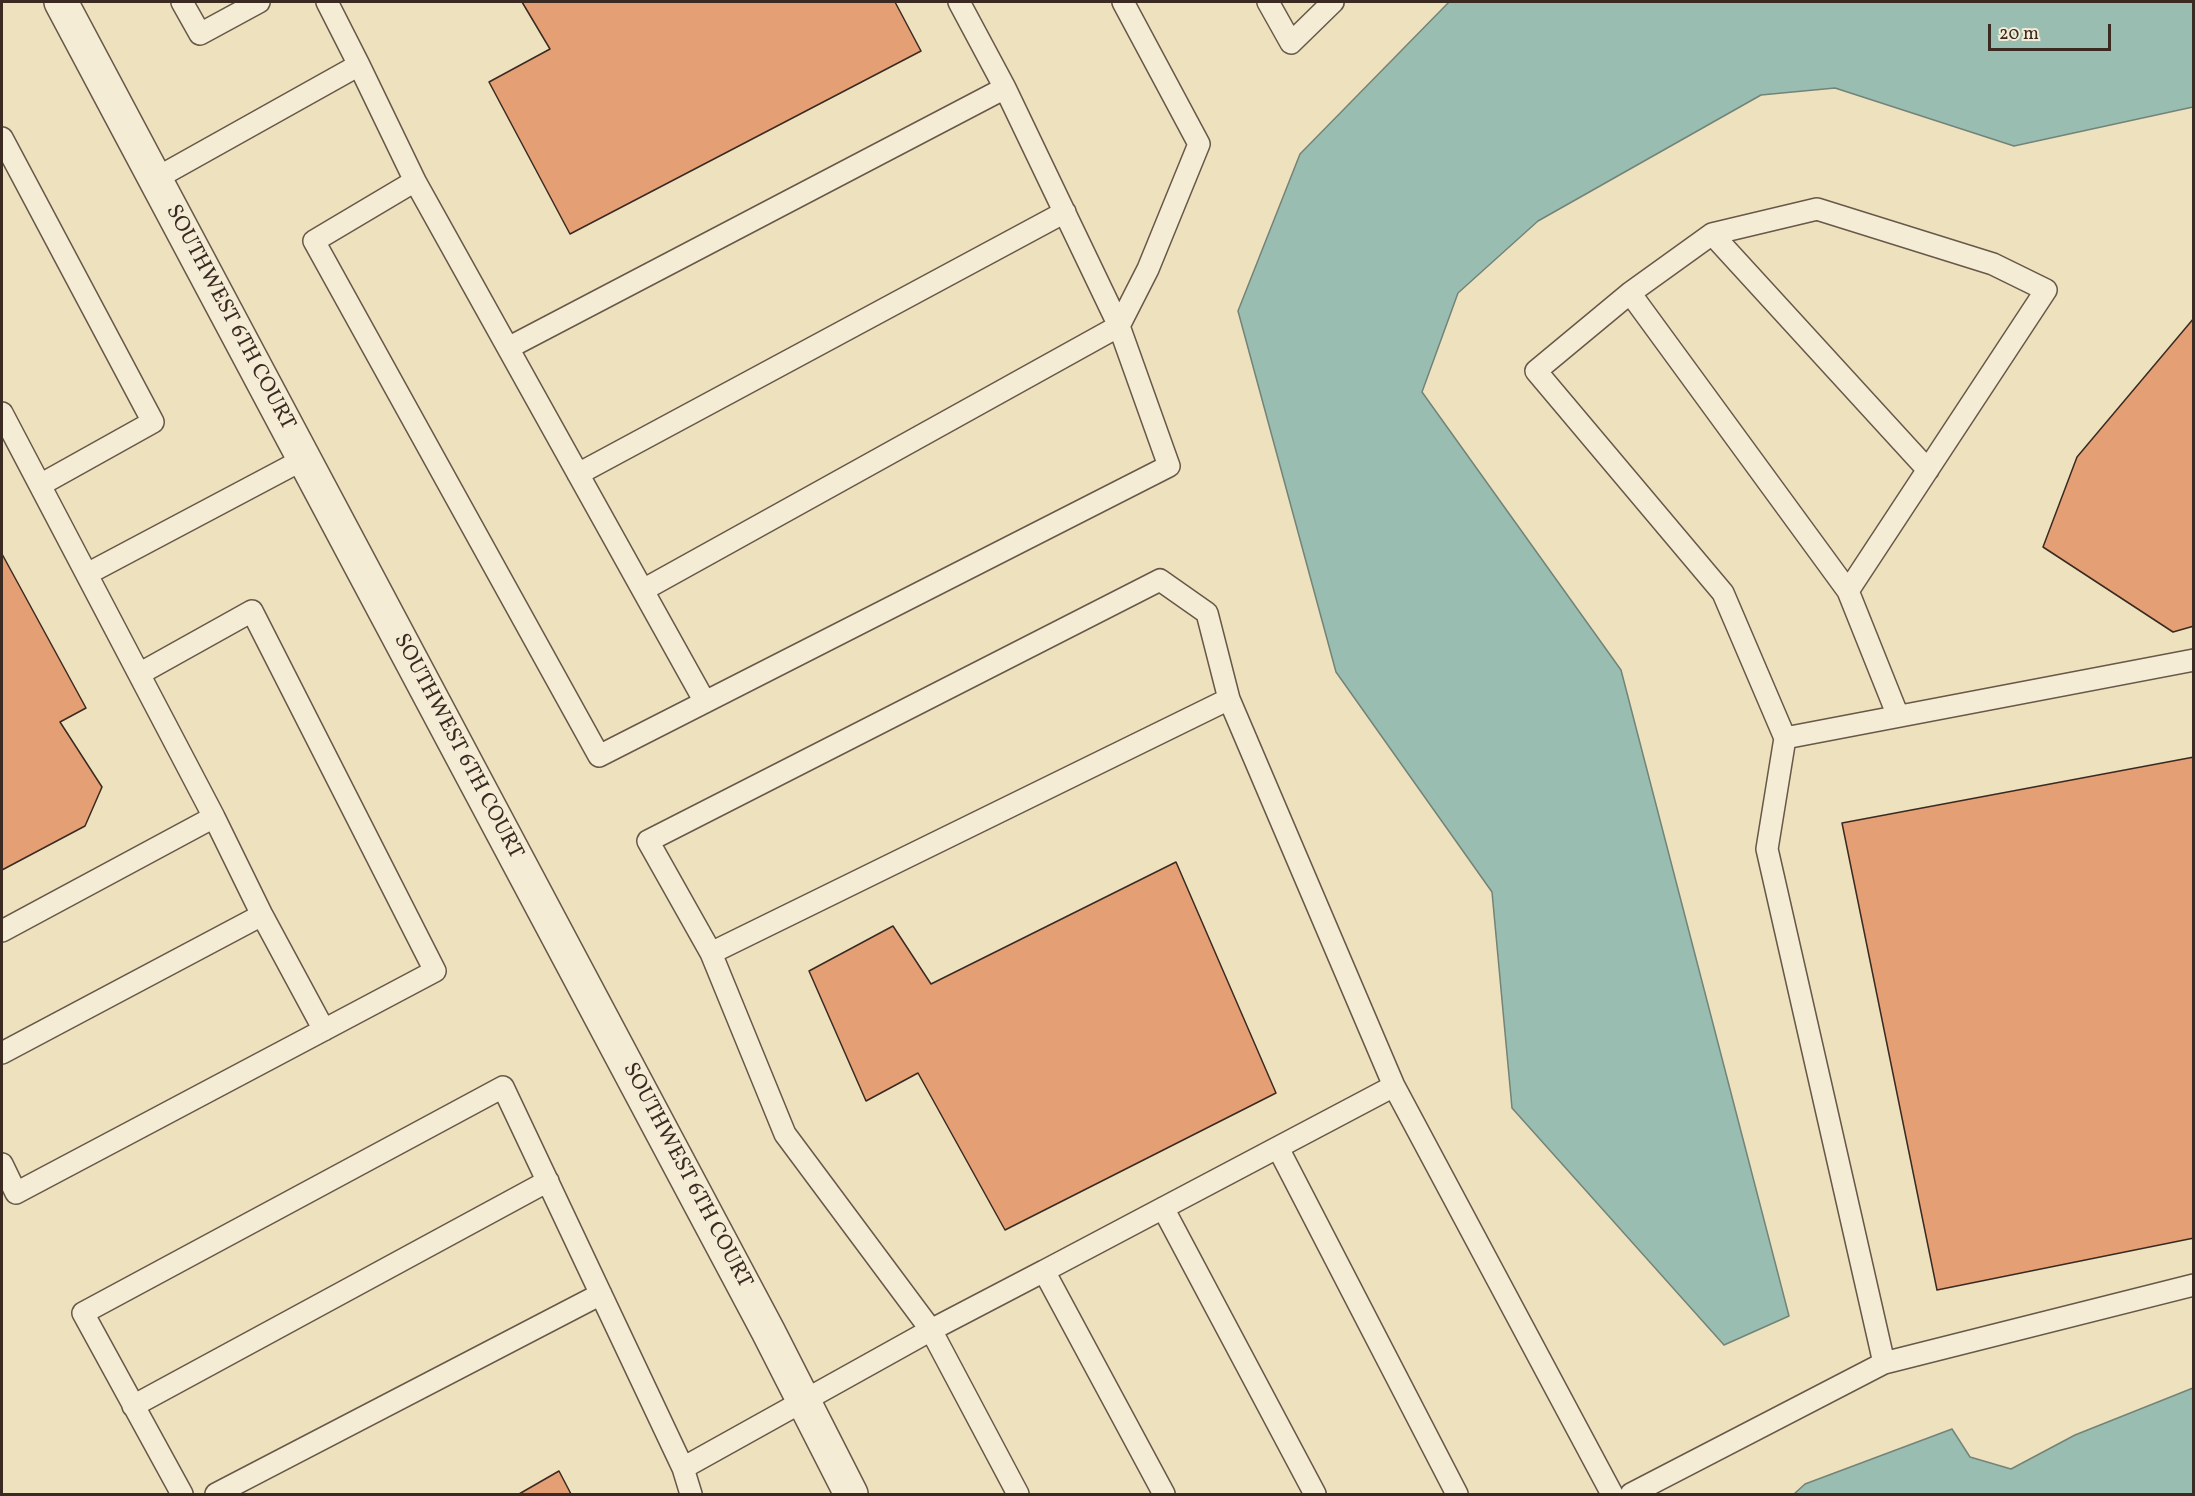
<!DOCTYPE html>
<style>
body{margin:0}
#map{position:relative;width:2195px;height:1496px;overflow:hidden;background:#eee1be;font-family:Vollkorn,serif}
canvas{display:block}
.frame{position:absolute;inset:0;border:3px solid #3a2a22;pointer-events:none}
.scale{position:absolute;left:1988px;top:24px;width:123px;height:27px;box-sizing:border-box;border:3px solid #3a2a22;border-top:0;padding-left:8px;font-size:18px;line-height:21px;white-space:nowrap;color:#3a2a22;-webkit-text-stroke:4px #f4ecd5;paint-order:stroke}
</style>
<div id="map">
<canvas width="2195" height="1496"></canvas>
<div class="frame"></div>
<div class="scale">20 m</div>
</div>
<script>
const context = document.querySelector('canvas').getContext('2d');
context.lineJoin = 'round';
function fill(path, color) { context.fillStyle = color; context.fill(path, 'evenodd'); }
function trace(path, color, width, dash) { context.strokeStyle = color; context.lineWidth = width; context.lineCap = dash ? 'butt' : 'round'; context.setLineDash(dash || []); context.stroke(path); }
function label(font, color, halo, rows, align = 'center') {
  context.font = font + ' Vollkorn,serif'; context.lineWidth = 6; context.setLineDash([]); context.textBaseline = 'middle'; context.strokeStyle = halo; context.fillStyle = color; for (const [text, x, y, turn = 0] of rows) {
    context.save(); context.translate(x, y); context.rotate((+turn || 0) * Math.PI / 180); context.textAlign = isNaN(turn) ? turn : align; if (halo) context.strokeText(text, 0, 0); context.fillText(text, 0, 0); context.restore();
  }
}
const water = new Path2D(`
 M 1449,2 L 2193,2 L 2193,107 L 2014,146 L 1835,88 L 1761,95 L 1538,221 L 1458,293 L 1422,392 L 1621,670 L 1789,1316 L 1724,1345 L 1512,1108 L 1492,892 L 1336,672 L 1238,311 L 1300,154 Z
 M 2193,1388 L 2193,1494 L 1794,1494 L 1805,1484 L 1952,1429 L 1970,1457 L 2011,1469 L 2075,1435 Z`);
const building = new Path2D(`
 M 522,2 L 895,2 L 921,51 L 570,234 L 489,82 L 550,49 Z
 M 2194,318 L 2194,626 L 2173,632 L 2043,547 L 2077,457 Z
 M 2,554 L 86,708 L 60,722 L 102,787 L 85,826 L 2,870 Z
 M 2194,757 L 2194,1238 L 1937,1290 L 1842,823 Z
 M 1176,862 L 1276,1093 L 1005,1230 L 918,1073 L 866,1101 L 809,971 L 893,926 L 931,984 Z
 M 559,1471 L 571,1494 L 519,1494 Z`);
const lane = new Path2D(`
 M 182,2 L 200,34 L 259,2
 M 1268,2 L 1291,43 L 1333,2
 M 359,65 L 415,181 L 314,241 L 599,756 L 1169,466 L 1119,326 L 1148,269 L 1199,144 L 1123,2
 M 2,138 L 153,422 L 40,485
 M 155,179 L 359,65 L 327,2
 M 415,181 L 705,702
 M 1712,234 L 1928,470
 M 1630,293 L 1848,591
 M 508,348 L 1005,88
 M 2,413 L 214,817 L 2,931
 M 578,474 L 1065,212
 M 87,574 L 304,459
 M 643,590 L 1119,326 L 1005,88 L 959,2
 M 1785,738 L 2194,660
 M 262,915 L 324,1030
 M 711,953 L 648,841 L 1160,580 L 1207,613 L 1229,699
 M 2,1053 L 262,915 L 214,817
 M 1278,1148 L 1457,1494
 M 2,1164 L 16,1193 L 435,971 L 252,611 L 139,674
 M 1163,1208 L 1315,1494
 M 1044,1271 L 1394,1086 L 1612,1494
 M 1884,1363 L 1767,849 L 1785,738 L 1723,593 L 1536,371 L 1630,293 L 1712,234 L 1817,209 L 1993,264 L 2046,290 L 1848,591 L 1898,716
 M 133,1406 L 548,1181
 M 683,1468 L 931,1330 L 1018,1494
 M 182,1494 L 83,1313 L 503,1087 L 683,1468 L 691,1494
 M 216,1494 L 601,1294
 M 1164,1494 L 1044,1271 L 931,1330 L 785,1134 L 711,953 L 1229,699 L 1394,1086
 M 1631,1494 L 1884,1363 L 2194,1285`);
const street = new Path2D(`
 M 61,2 L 768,1331 L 851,1494`);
const streetNames = [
 ["SOUTHWEST 6TH COURT",229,318,62],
 ["SOUTHWEST 6TH COURT",457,747,62],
 ["SOUTHWEST 6TH COURT",686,1176,62]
];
fill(water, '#99beb1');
trace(water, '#738378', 1.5);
fill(building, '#e49f74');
trace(building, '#3a2a22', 1.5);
trace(lane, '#675849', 24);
trace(street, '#675849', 36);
trace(lane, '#f4ecd5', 21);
trace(street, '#f4ecd5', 33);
label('22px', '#3a2a22', '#f4ecd5', streetNames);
</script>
